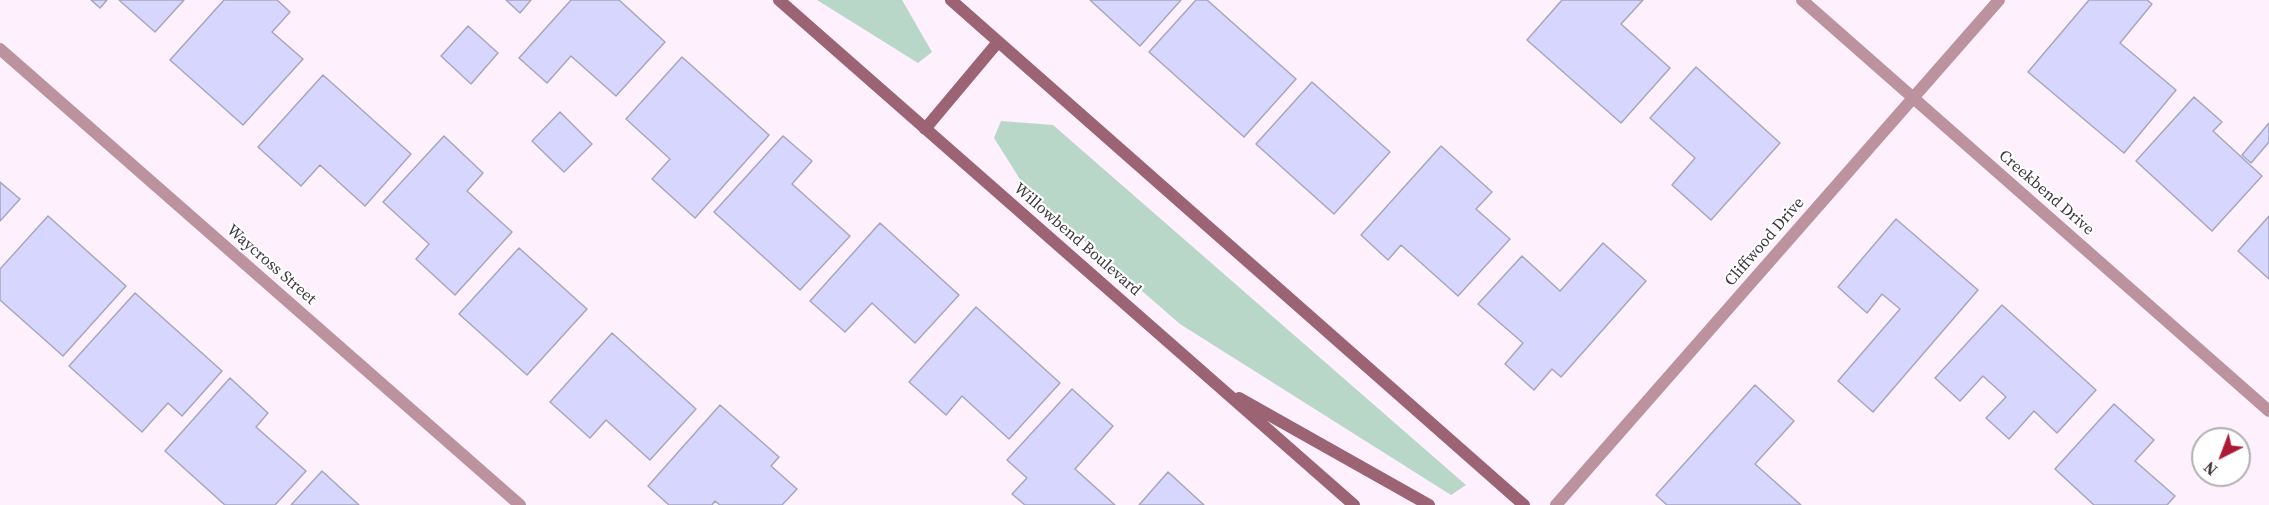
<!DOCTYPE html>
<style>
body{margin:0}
#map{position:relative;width:2269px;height:505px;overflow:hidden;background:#fef0fd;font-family:"Source Serif 4",serif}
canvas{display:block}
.north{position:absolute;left:2191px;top:427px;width:60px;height:60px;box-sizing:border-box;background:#fff;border:2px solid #b2afb1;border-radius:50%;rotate:222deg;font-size:16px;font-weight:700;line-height:24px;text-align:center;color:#3e373d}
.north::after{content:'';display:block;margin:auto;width:21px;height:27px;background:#ad1836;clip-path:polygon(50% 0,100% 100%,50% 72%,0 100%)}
</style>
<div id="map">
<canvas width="2269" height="505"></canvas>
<div class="north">N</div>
</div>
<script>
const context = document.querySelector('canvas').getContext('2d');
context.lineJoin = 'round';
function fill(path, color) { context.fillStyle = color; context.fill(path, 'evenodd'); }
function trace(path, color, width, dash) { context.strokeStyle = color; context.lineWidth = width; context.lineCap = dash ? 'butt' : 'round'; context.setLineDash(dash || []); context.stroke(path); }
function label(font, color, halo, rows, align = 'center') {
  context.font = font + ' "Source Serif 4",serif'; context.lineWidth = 4.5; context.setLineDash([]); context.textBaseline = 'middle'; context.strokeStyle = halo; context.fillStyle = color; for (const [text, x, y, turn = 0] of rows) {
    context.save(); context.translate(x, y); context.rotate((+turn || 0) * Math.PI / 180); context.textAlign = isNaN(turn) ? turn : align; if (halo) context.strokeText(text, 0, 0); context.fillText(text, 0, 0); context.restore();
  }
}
const green = new Path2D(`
 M 817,0 L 902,0 L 932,52 L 918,63 Z
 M 1001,121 L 1053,125 L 1466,485 L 1451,495 L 1180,324 L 1028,192 L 994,138 Z`);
const building = new Path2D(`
 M 91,0 L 107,0 L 100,8 Z
 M 119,0 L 184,0 L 155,32 Z
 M 224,0 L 277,0 L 290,12 L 272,32 L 303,59 L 243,125 L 170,60 Z
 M 506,0 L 531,0 L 520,13 Z
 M 571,0 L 619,0 L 665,42 L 616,96 L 571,56 L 547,83 L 519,58 Z
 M 1090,0 L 1181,0 L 1140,46 Z
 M 1196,0 L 1207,0 L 1296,79 L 1244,137 L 1149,52 Z
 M 1562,0 L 1643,0 L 1621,24 L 1670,68 L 1621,123 L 1527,40 Z
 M 2089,0 L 2147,0 L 2152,4 L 2120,43 L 2176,90 L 2124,153 L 2028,72 Z
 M 468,26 L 498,53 L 471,84 L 441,56 Z
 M 682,57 L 769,135 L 695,218 L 652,179 L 670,159 L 626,119 Z
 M 1696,67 L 1780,143 L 1711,220 L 1672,185 L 1695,158 L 1650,118 Z
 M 323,75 L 411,154 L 365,206 L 320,165 L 301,186 L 258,147 Z
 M 1312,82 L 1390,152 L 1334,214 L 1256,144 Z
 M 2194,97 L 2222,122 L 2213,131 L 2262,176 L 2212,231 L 2136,161 Z
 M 560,112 L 592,144 L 564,172 L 532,141 Z
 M 2269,123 L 2269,142 L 2251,163 L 2242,155 Z
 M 444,136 L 483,173 L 467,191 L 512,232 L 455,295 L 416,259 L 429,244 L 383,202 Z
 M 783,136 L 812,161 L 792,184 L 850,236 L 800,290 L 714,212 Z
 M 1441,146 L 1492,192 L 1476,209 L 1510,239 L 1458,296 L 1401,245 L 1388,260 L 1361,235 Z
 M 0,182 L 20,199 L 0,221 Z
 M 48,216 L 126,286 L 63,356 L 0,300 L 0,269 Z
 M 2269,216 L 2269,279 L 2238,251 Z
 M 1896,219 L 1978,290 L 1873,412 L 1838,381 L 1900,309 L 1882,294 L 1867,313 L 1838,287 Z
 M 880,223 L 959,295 L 915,343 L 872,303 L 845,332 L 810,301 Z
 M 1603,243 L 1646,281 L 1561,377 L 1552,369 L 1534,390 L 1505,364 L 1523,343 L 1478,304 L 1522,256 L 1560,291 Z
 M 519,248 L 587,309 L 527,375 L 459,314 Z
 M 135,293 L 222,371 L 182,416 L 168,403 L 142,432 L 69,366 Z
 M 2002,305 L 2096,390 L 2057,433 L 2034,411 L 2009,439 L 1986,418 L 2006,397 L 1983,376 L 1960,401 L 1935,378 Z
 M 976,307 L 1060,383 L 1009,439 L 962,396 L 946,415 L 909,382 Z
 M 612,333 L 696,409 L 650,460 L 606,420 L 590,438 L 550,402 Z
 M 230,378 L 268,413 L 256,427 L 306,471 L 275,505 L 225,505 L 165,451 Z
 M 1755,385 L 1794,421 L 1755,464 L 1801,505 L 1667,505 L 1656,495 Z
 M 1072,389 L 1113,426 L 1075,469 L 1115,505 L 1025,505 L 1012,494 L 1027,478 L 1007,460 Z
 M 2114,404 L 2154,440 L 2135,461 L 2175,496 L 2167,505 L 2094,505 L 2055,469 Z
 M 720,405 L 779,457 L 771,466 L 797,489 L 782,505 L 720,505 L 715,501 L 712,505 L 669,505 L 648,486 Z
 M 322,471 L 359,505 L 291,505 Z
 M 1168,472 L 1204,505 L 1139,505 Z`);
const minor = new Path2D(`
 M 1802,0 L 2269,411
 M 0,49 L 520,505`);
const tertiary = new Path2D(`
 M 1556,505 L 1999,0`);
const secondary = new Path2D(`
 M 779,0 L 1354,505
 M 951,0 L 1524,505
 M 925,129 L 998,42
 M 1239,398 L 1429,505`);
const streetNames = [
 ["Creekbend Drive",2046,193,41],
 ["Willowbend Boulevard",1077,240,41],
 ["Cliffwood Drive",1765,242,-49],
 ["Waycross Street",271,265,41]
];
fill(green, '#b8d7c8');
fill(building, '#d7d6fe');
trace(building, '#a7a7bb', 1.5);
trace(minor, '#bb929e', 12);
trace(tertiary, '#bb929e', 12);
trace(secondary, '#9c6375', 12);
label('16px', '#3e373d', '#fff', streetNames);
</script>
